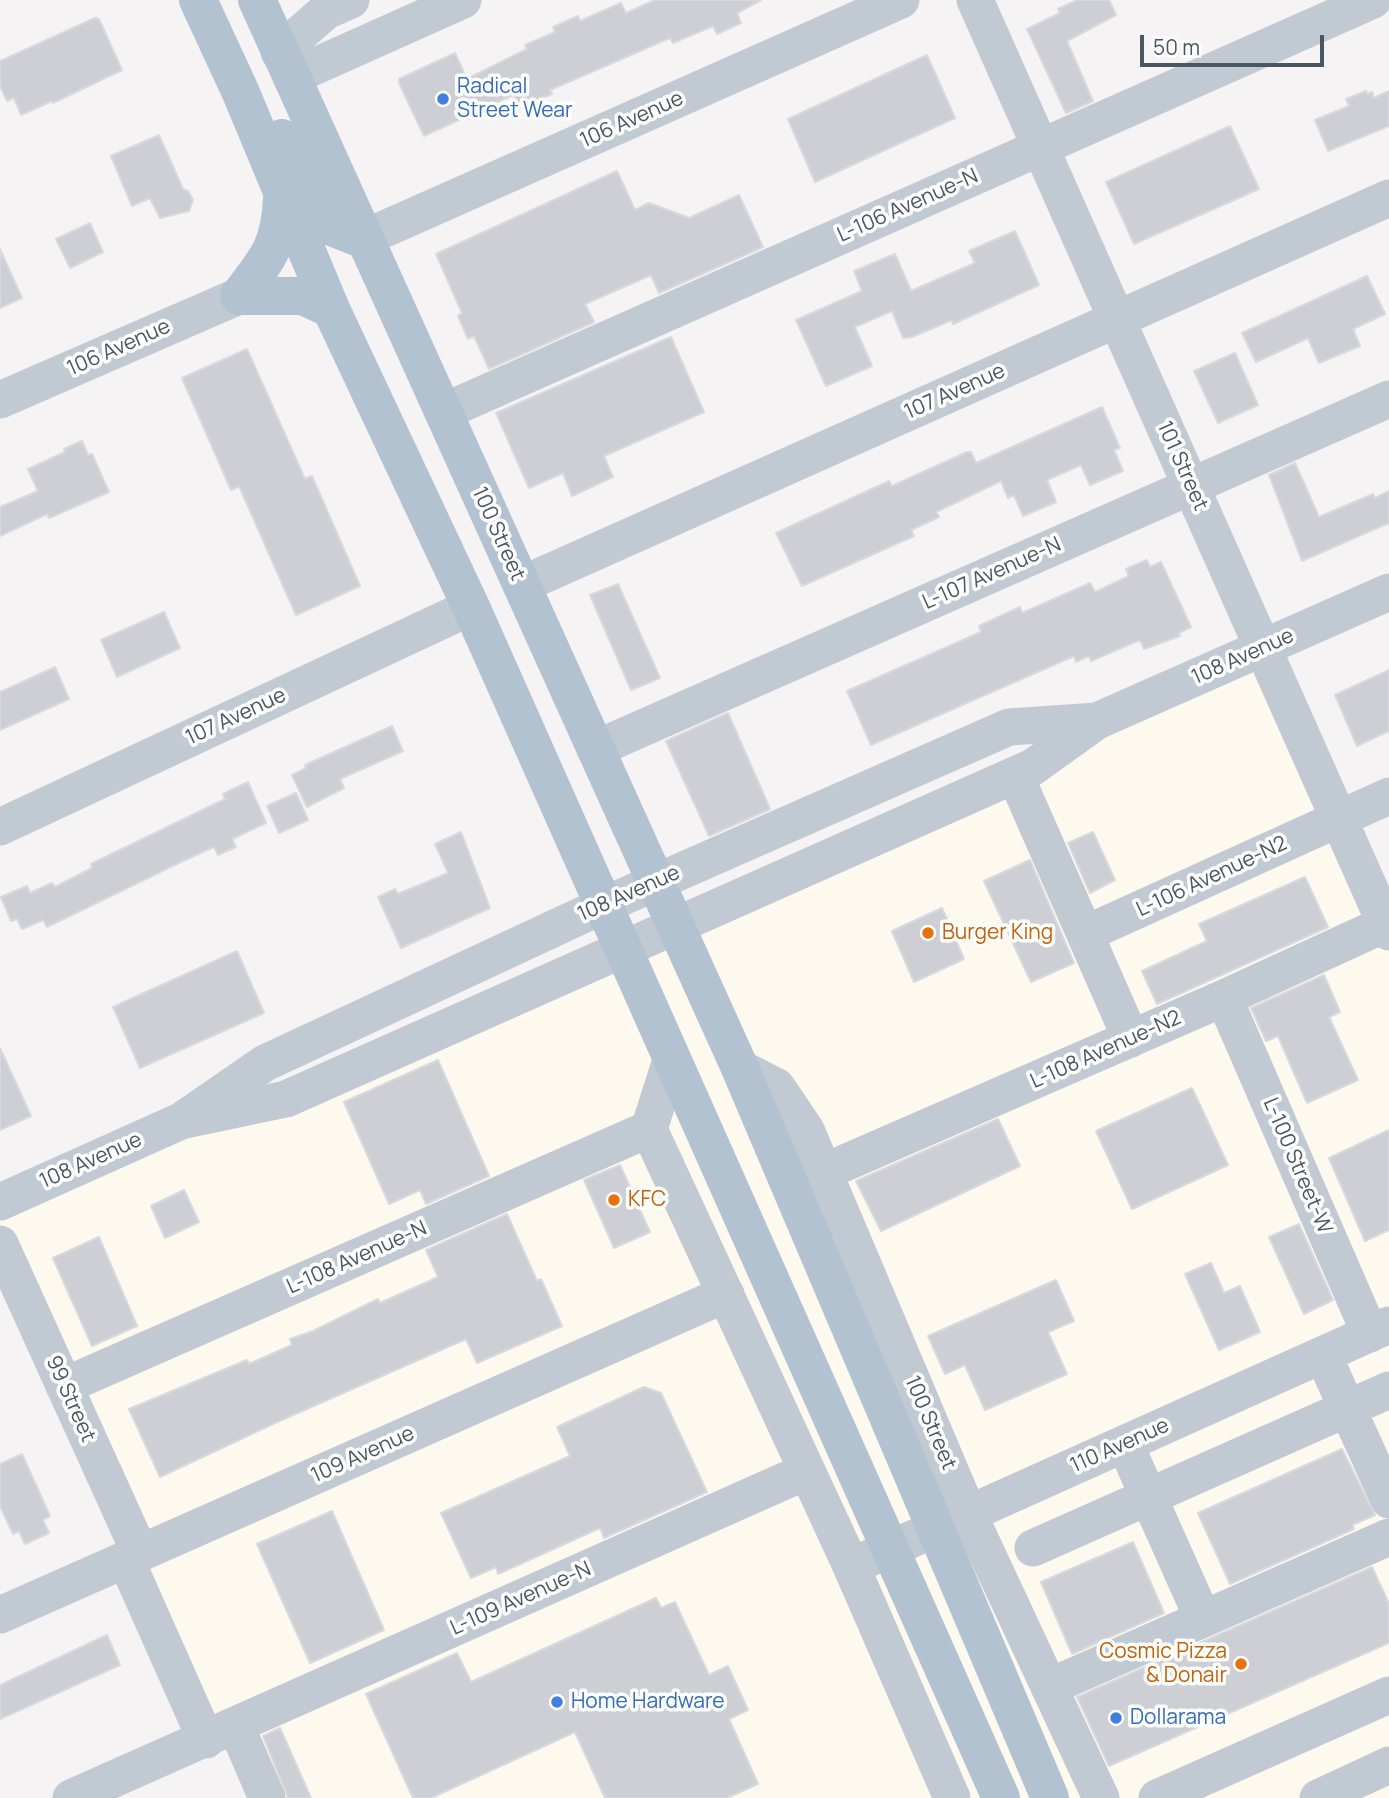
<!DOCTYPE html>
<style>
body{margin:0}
#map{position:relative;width:1389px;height:1798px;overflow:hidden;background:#f5f3f3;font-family:Manrope,sans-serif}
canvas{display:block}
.scale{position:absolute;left:1140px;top:35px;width:184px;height:32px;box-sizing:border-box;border:4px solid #4a5661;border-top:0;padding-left:9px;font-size:21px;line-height:24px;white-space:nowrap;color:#4a5661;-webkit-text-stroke:5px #fff;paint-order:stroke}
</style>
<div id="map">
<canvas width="1389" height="1798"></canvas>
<div class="scale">50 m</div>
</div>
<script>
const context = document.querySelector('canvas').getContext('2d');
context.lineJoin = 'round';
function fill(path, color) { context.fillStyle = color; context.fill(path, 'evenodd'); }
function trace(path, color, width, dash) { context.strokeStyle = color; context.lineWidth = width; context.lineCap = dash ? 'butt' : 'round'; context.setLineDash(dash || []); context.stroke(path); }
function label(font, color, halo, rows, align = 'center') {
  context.font = font + ' Manrope,sans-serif'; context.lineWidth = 7; context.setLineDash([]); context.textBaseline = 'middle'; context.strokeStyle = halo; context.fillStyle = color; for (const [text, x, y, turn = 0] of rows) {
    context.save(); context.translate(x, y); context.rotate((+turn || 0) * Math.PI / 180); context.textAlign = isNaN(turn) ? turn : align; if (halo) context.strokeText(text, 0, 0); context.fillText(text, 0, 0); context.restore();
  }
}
const commercial = new Path2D(`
 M 1262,648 L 1389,932 L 1389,1798 L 252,1798 L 0,1244 L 0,1202 L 286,1099 Z`);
const building = new Path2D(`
 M 655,0 L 761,0 L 737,13 L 741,23 L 717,34 L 713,26 L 673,43 L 670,38 L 550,90 L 552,94 L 519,108 L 513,95 L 424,136 L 399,83 L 399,79 L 455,53 L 467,79 L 527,49 L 525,45 L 555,32 L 553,27 L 578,16 L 580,21 L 621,3 L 626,13 Z
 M 1077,0 L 1109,0 L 1116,15 L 1067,41 L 1093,101 L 1066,113 L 1027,29 L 1060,13 L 1058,9 Z
 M 95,18 L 99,19 L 122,70 L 53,103 L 52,101 L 21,115 L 14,98 L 7,101 L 0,86 L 0,61 Z
 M 927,55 L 955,118 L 815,182 L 788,119 Z
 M 1366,91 L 1367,94 L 1372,92 L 1374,98 L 1389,91 L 1389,126 L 1328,151 L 1315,120 L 1349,106 L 1346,99 Z
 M 1230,126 L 1259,189 L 1134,244 L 1106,182 Z
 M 159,135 L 183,189 L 188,191 L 193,200 L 189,211 L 160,218 L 150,198 L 132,206 L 111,156 Z
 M 617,171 L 635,210 L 649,203 L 689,218 L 739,195 L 763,247 L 659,293 L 651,275 L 585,304 L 594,322 L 489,369 L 474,336 L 468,339 L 458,316 L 462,313 L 436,254 Z
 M 90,223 L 103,252 L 70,268 L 56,239 Z
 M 1015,231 L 1039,285 L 953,324 L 952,320 L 912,337 L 903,338 L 892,311 L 855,327 L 872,366 L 826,386 L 796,320 L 862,291 L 854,271 L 895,254 L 911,291 L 975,263 L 969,251 Z
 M 0,249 L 22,298 L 0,308 Z
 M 1367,276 L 1385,314 L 1353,329 L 1360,346 L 1319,363 L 1308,338 L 1256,362 L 1242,333 Z
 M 671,337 L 704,412 L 604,456 L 613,477 L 572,496 L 563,473 L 529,488 L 496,413 Z
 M 247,349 L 305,479 L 312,476 L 360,586 L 296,615 L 239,486 L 231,490 L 182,378 Z
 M 1235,353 L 1258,405 L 1218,423 L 1194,371 Z
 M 1102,407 L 1120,448 L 1114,450 L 1123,471 L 1090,485 L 1081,465 L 1047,480 L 1056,502 L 1023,516 L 1014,495 L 1008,498 L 1001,481 L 936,512 L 939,517 L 911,530 L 914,536 L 802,586 L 776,533 L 889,481 L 892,486 L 967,452 L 971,452 L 976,463 Z
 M 82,441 L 88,455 L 92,454 L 109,492 L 49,518 L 47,514 L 0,536 L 0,507 L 38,491 L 28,469 L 65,452 L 64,449 Z
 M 1295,463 L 1319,517 L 1373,494 L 1375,498 L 1389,491 L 1389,523 L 1302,561 L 1269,475 Z
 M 1147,560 L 1150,567 L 1161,562 L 1191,627 L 1179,633 L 1180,636 L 1144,649 L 1140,640 L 1091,661 L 1089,656 L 1076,662 L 1074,656 L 871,745 L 847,691 L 981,632 L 979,626 L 1020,607 L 1022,613 L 1090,583 L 1095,592 L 1129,576 L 1126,569 Z
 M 618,584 L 660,678 L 631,690 L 590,595 Z
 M 164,612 L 180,648 L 117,677 L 101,640 Z
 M 55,667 L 69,699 L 0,730 L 0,692 Z
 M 1389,670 L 1389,731 L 1357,746 L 1335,695 Z
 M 728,713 L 770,809 L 709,836 L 666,741 Z
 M 392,726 L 403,751 L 340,779 L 344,788 L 307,807 L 292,775 L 306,768 L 305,765 Z
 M 248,782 L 266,823 L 232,839 L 236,847 L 218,855 L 214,847 L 185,860 L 47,927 L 43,920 L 22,929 L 17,919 L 11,921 L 1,897 L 27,886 L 30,893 L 52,883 L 55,887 L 92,868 L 91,864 L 225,799 L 223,794 Z
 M 296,793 L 308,820 L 279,833 L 267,806 Z
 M 461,832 L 490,908 L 401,948 L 378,897 L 395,889 L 398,894 L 448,873 L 435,844 Z
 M 1093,832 L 1115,880 L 1090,893 L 1068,843 Z
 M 1030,860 L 1074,963 L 1031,982 L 984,881 Z
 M 1305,877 L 1328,927 L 1157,1004 L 1142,971 L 1207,941 L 1199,924 Z
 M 942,908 L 964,959 L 914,982 L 892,931 Z
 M 237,951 L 264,1013 L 140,1068 L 113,1007 Z
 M 1324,975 L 1340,1012 L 1329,1017 L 1358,1080 L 1307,1103 L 1278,1036 L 1266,1041 L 1251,1008 Z
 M 0,1048 L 31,1116 L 0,1130 Z
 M 438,1060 L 489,1176 L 426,1204 L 420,1190 L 389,1204 L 344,1102 Z
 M 1192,1088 L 1228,1165 L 1132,1209 L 1096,1131 Z
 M 998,1119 L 1020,1166 L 881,1231 L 856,1181 Z
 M 1389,1130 L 1389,1230 L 1365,1241 L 1329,1158 Z
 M 620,1165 L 650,1232 L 614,1248 L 584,1180 Z
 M 184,1190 L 199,1222 L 165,1238 L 151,1206 Z
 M 507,1214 L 537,1281 L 541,1279 L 562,1326 L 477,1363 L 466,1339 L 275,1423 L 160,1477 L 129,1409 L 247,1360 L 249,1364 L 292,1345 L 290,1339 L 313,1331 L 378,1299 L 380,1303 L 438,1277 L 426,1250 Z
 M 1299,1224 L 1333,1300 L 1304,1314 L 1269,1237 Z
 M 99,1237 L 137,1326 L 92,1346 L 53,1258 Z
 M 1211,1263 L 1224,1293 L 1240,1286 L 1260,1332 L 1219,1350 L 1185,1274 Z
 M 1056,1280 L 1074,1321 L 1048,1332 L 1067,1374 L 985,1410 L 965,1365 L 945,1374 L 928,1336 Z
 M 644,1387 L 661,1393 L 707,1492 L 604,1538 L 600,1528 L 498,1574 L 496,1567 L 471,1578 L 441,1513 L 570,1456 L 557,1427 Z
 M 1342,1449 L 1375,1515 L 1352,1525 L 1354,1529 L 1230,1584 L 1198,1513 Z
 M 22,1454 L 50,1516 L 43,1520 L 49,1533 L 25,1544 L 19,1531 L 13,1534 L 0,1506 L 0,1464 Z
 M 332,1511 L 384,1630 L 310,1663 L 257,1544 Z
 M 1133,1542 L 1164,1613 L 1072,1654 L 1041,1582 Z
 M 1372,1567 L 1389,1604 L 1389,1643 L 1109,1766 L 1077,1697 Z
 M 656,1598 L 661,1608 L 675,1602 L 709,1675 L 728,1666 L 748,1710 L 729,1719 L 758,1784 L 727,1798 L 605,1798 L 575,1732 L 431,1798 L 413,1798 L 366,1694 L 457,1653 L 471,1682 Z
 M 107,1635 L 120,1665 L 0,1719 L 0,1685 Z
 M 280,1728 L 311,1798 L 288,1798 L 263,1736 Z`);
const minor = new Path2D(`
 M 975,0 L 1389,932
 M 279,52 L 326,11 L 351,0
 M 291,77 L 463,0
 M 362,239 L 901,0
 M 0,400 L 239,296
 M 443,412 L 1373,0
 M 521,585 L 1389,198
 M 595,749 L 1389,399
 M 1015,775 L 1131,1039
 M 0,827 L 471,607
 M 1085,934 L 1389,796
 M 1224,998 L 1370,1334
 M 671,1060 L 649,1129 L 851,1566 L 952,1798
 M 740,1068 L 777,1087 L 806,1130 L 969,1515 L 1101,1798
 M 181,1121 L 286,1099 L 1033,767 L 1097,721 L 1389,592
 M 824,1172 L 1224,998 L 1385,924
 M 0,1202 L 181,1121 L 265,1063 L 602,906 L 1009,727 L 1097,721
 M 0,1244 L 140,1553
 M 1323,1355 L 1389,1500
 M 64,1386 L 649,1129
 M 1125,1444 L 1203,1619
 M 1033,1548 L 1389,1390
 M 126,1560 L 206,1740
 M 861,1562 L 1389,1325
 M 0,1615 L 726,1294
 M 1049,1687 L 1389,1537
 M 236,1726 L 267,1798
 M 71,1798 L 807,1471
 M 1157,1798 L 1389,1695
 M 1318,1798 L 1389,1765`);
const major = new Path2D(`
 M 198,0 L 241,93 L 331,309 L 471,607 L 1001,1798
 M 257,0 L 740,1068 L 1050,1798
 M 282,138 L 327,225 L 362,239
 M 239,296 C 267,259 280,247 282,198
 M 239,296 L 303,296 L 331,309`);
const markers = [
 [443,99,7,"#3f7fe0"],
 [928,933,7,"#e8710a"],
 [614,1200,7,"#e8710a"],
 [1241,1664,7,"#e8710a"],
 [557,1702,7,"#3f7fe0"],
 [1116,1718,7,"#3f7fe0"]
];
const shopNames = [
 ["Radical",457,87],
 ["Street Wear",457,111],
 ["Home Hardware",571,1702],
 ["Dollarama",1130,1718]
];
const streetNames = [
 ["106 Avenue",632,120,-24],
 ["L-106 Avenue-N",908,206,-24],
 ["106 Avenue",119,348,-24],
 ["107 Avenue",955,392,-24],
 ["101 Street",1182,466,66],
 ["100 Street",498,534,66],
 ["L-107 Avenue-N",992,574,-24],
 ["108 Avenue",1243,657,-24],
 ["107 Avenue",236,717,-25],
 ["L-106 Avenue-N2",1212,877,-25],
 ["108 Avenue",629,894,-24],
 ["L-108 Avenue-N2",1106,1050,-24],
 ["108 Avenue",91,1161,-24],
 ["L-100 Street-W",1297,1166,67],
 ["L-108 Avenue-N",357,1258,-24],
 ["99 Street",70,1399,66],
 ["100 Street",930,1423,67],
 ["110 Avenue",1120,1446,-24],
 ["109 Avenue",363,1455,-24],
 ["L-109 Avenue-N",521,1599,-24]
];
const foodNames = [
 ["Burger King",942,933],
 ["KFC",628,1200],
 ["Cosmic Pizza",1227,1652,"right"],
 ["& Donair",1227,1676,"right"]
];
fill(commercial, '#fdf9ef');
fill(building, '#cdcfd5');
trace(building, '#d7d9de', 2);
trace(minor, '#c1cad2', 37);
trace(major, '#b3c2d1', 38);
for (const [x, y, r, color] of markers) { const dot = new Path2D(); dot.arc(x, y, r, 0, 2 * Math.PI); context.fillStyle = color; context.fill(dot); trace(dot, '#fff', 2.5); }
label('21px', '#366cbe', '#fff', shopNames, 'left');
label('21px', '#4a5661', '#fff', streetNames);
label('21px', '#c56008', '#fff', foodNames, 'left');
</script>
